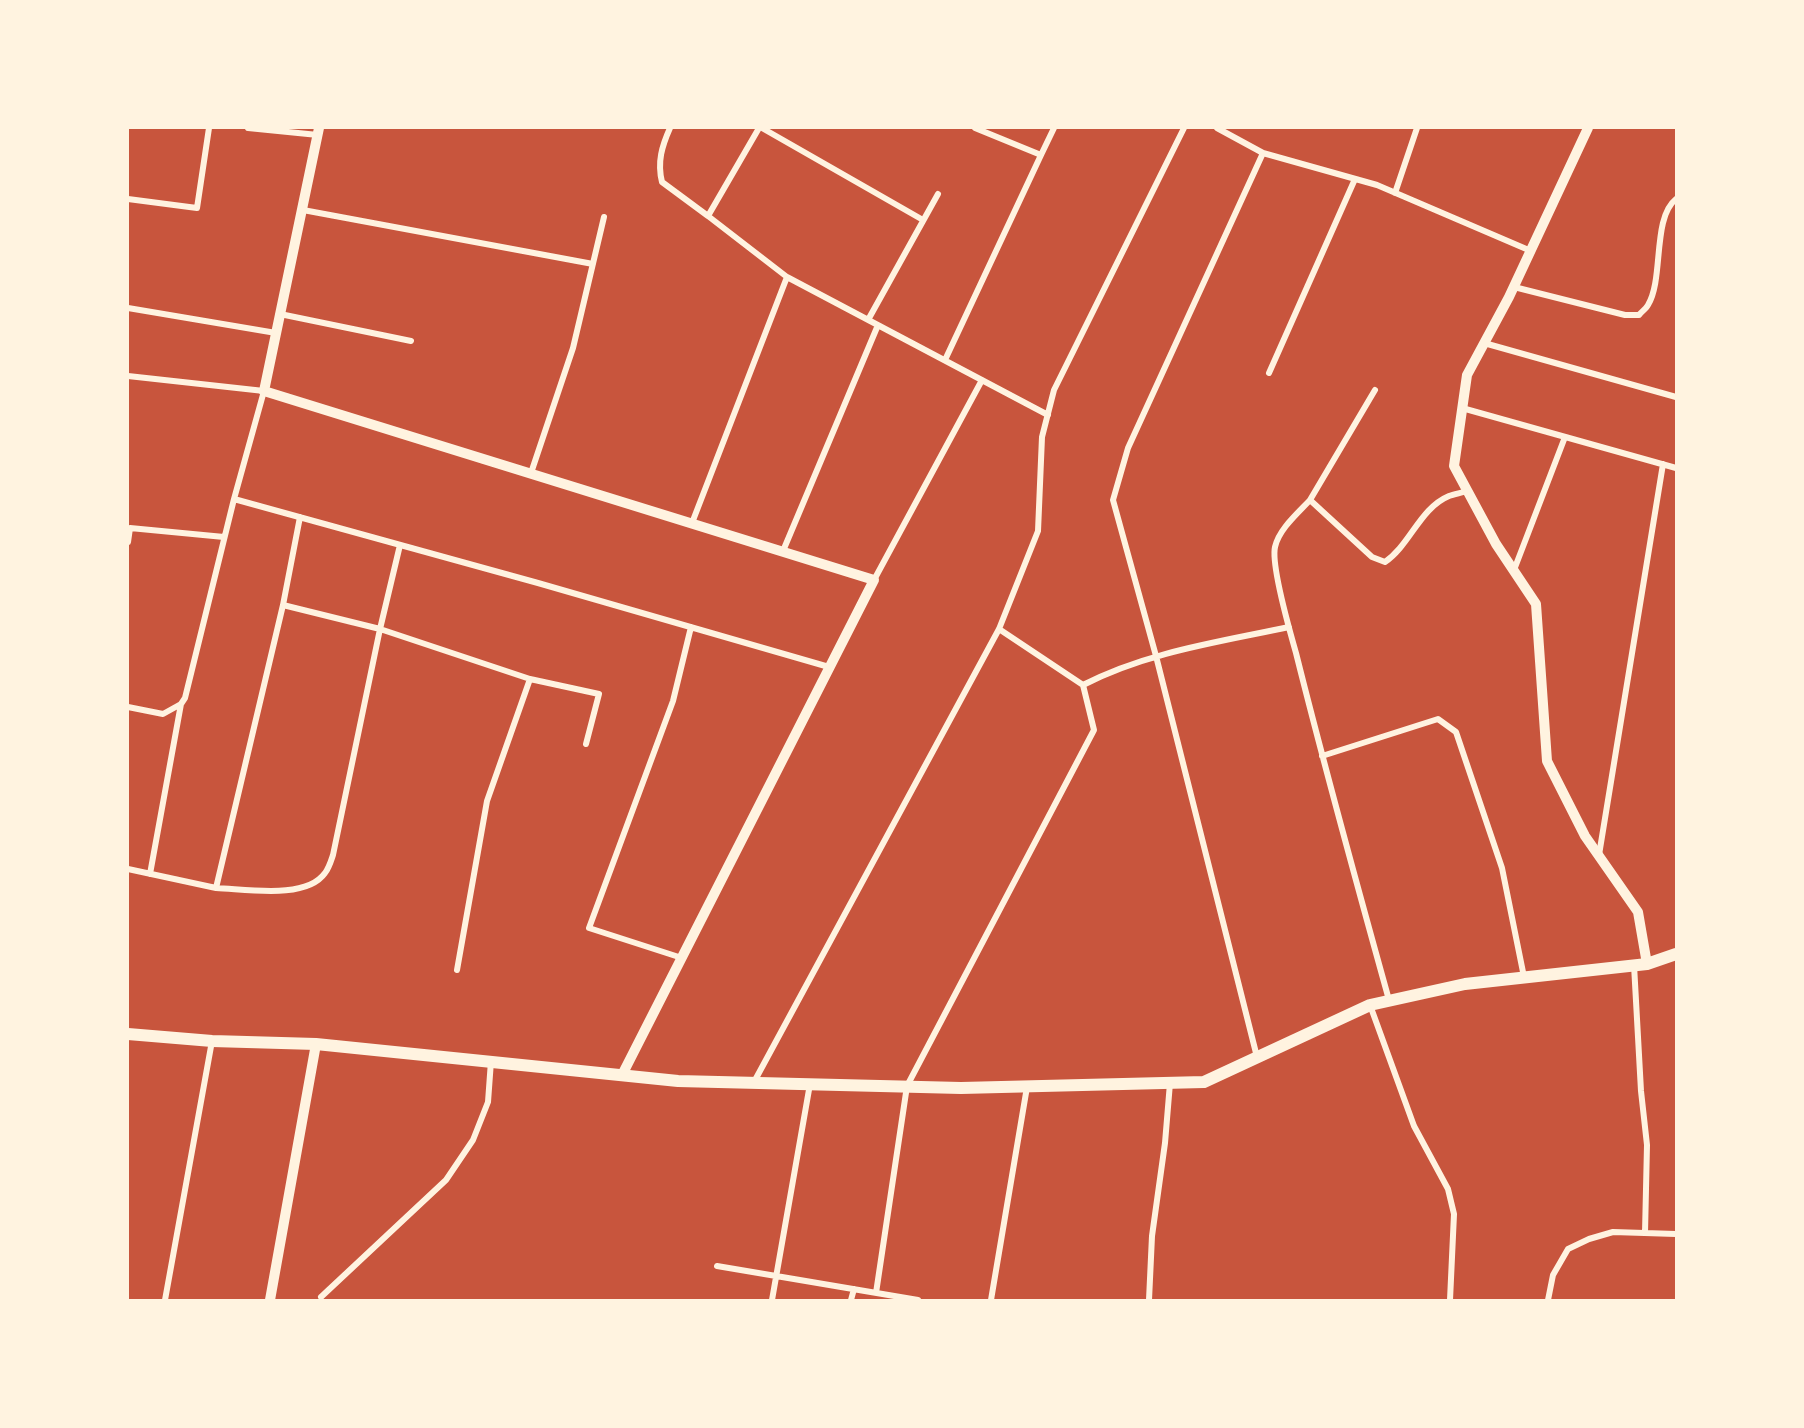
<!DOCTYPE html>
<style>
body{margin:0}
#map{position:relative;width:1804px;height:1428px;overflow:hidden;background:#c8553d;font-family:"Open Sans",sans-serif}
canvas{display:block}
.frame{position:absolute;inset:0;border:129px solid #fff3e0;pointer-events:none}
</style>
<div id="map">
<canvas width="1804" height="1428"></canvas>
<div class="frame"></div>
</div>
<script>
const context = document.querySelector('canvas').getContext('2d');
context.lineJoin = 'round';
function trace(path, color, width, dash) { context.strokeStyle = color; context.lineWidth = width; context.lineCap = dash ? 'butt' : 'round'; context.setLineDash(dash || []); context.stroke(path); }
const minor = new Path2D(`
 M 248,128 L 318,135
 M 670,128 C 662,146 657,162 662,182 L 708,216 L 759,128
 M 762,128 L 923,220
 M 1217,128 L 1263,153
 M 1041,155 L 1054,128
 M 1395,193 L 1417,128
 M 128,199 L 197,208 L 209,128
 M 303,210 L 593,264
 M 708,216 L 787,277
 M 1514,287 L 1625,315 L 1639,315 C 1641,312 1646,309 1648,305 C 1664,279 1652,218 1676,199
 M 128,308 L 276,333
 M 280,314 L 411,341
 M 868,320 L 938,194
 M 1484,343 L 1676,397
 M 945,360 L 1041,155 L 975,128
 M 1269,373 L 1355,179
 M 128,376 L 264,391 L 234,499 L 185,698 L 181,704 L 163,714 L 128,707
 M 1462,408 L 1676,468
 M 531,473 L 573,348 L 604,217
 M 234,499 L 538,583 L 829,667
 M 1310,500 L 1375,390
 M 692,523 L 787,277 L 1048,415
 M 128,542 L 130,528 L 224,537
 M 783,551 L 878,325
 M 1514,570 L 1565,437
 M 874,580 L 982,380
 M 283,605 L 380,629 L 530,679 L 487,801 L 457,970
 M 530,679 L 599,694 L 586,744
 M 1083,685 C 1147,652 1219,642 1289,627
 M 1322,756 L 1438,719 L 1456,732 L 1502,868 L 1524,977
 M 1599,855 L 1663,464
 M 128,869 L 216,888 L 283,605 L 300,517
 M 150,874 L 181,704
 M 216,888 C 246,889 306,900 325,873 C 329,868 331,861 333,855 L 380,629 L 400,545
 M 682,958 L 589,928 L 673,701 L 691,627
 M 1634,965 L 1641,1091 L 1647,1145 L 1645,1233
 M 1389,1000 C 1357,885 1325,769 1296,653 C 1290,632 1271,565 1275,547 C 1279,529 1298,513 1310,500 L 1372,557 L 1385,562 C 1410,545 1420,508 1449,496 C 1454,494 1461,493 1467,491
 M 1370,1005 L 1414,1126 L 1448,1189 L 1454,1214 L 1450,1300
 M 1257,1057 L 1156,656 L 1113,500 L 1128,448 L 1263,153 L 1377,185 L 1531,251
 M 754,1082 L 999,629 L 1038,531 L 1042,437 L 1054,390 L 1184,128
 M 717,1266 L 918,1300
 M 876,1293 L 907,1086 L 1094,730 L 1083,685 L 999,629
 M 321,1297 L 446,1180 L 473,1140 L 488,1102 L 491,1061
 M 165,1300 L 212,1041
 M 772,1300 L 810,1084
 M 851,1300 L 854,1289
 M 991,1300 L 1027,1087
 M 1149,1300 L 1152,1236 L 1165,1143 L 1170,1083
 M 1548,1300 L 1553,1275 L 1568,1249 L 1589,1239 L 1613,1232 L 1676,1234`);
const tertiary = new Path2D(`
 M 319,128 L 264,391 L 874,580 L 622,1075
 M 1588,128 L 1509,297 L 1467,375 L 1454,466 L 1496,544 L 1536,604 L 1547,761 L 1585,836 L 1638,912 L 1647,964
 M 270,1300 L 316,1044`);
const secondary = new Path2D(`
 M 128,1034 L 212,1041 L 316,1044 L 678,1081 L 961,1088 L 1204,1082 L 1370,1005 L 1465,984 L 1647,964 L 1676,954`);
trace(minor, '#fff3e0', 6);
trace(tertiary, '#fff3e0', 10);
trace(secondary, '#fff3e0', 12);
</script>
